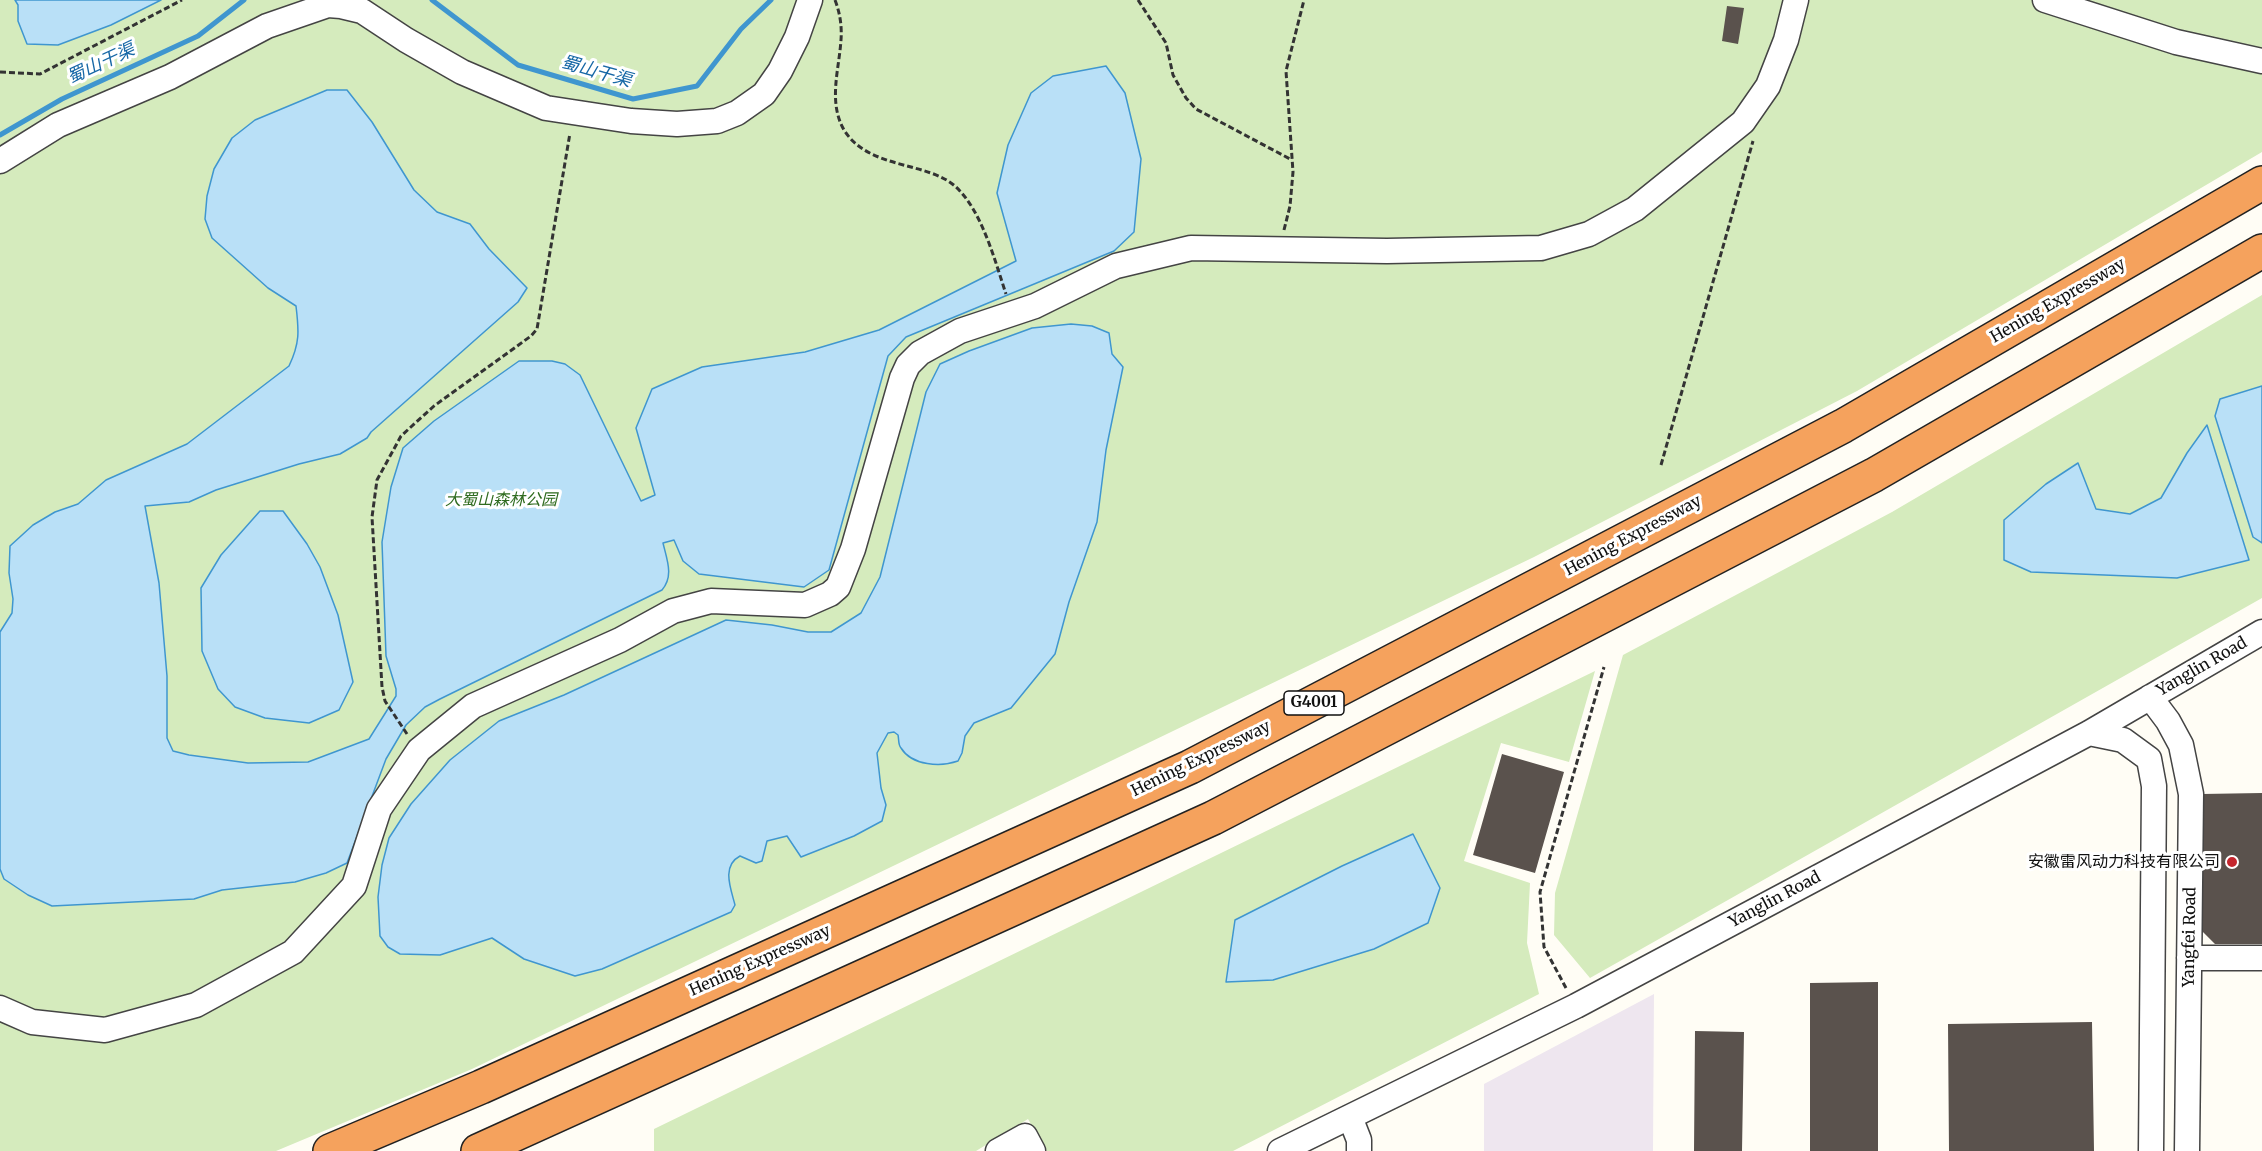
<!DOCTYPE html>
<meta charset="utf-8">
<style>
body{margin:0}
canvas{display:block;background:#fffdf5}
</style>
<canvas width="2262" height="1151"></canvas>
<script>
const context = document.querySelector('canvas').getContext('2d');
context.lineJoin = 'round';
function fill(path, color) { context.fillStyle = color; context.fill(path, 'evenodd'); }
function trace(path, color, width, dash) { context.strokeStyle = color; context.lineWidth = width; context.lineCap = dash ? 'butt' : 'round'; context.setLineDash(dash || []); context.stroke(path); }
function label(font, color, halo, rows, align = 'center') {
  context.font = font + ' Merriweather,"Noto Sans SC",serif'; context.lineWidth = 6; context.setLineDash([]); context.textBaseline = 'middle'; context.strokeStyle = halo; context.fillStyle = color; for (const [text, x, y, turn = 0] of rows) {
    context.save(); context.translate(x, y); context.rotate((+turn || 0) * Math.PI / 180); context.textAlign = isNaN(turn) ? turn : align; if (halo) context.strokeText(text, 0, 0); context.fillText(text, 0, 0); context.restore();
  }
}
const industrial = new Path2D(`
 M 1654,994 L 1653,1151 L 1484,1151 L 1484,1084 Z`);
const green = new Path2D(`
 M 0,0 L 2262,0 L 2262,152 L 1857,391 L 1534,557 L 472,1069 L 276,1151 L 0,1151 Z
 M 2262,295 L 2262,598 L 1590,978 L 1554,935 L 1555,893 L 1623,655 L 1892,512 Z
 M 1595,671 L 1569,762 L 1501,743 L 1464,861 L 1530,883 L 1527,943 L 1539,994 L 1233,1151 L 1047,1151 L 1028,1119 L 976,1151 L 654,1151 L 654,1129 Z`);
const water = new Path2D(`
 M 15,0 L 161,0 L 111,25 L 58,45 L 27,44 L 18,21 L 18,5 Z
 M 1106,66 L 1125,93 L 1141,159 L 1134,232 L 1114,251 L 906,337 L 888,356 L 829,570 L 804,587 L 699,574 L 683,561 L 674,540 L 663,543 C 667,560 674,576 662,590 L 440,699 L 425,707 L 406,725 L 386,759 L 347,863 L 326,873 L 295,882 L 222,890 L 194,899 L 52,906 L 28,895 L 4,879 L 0,869 L 0,632 L 12,613 L 13,599 L 9,573 L 10,546 L 33,525 L 55,512 L 78,504 L 106,480 L 187,444 L 289,366 C 300,343 299,331 296,306 L 268,288 L 212,238 L 205,219 L 207,196 L 214,169 L 232,138 L 255,120 L 327,90 L 347,90 L 372,122 L 414,190 L 437,212 L 470,224 L 489,249 L 527,288 L 518,302 L 371,432 L 367,438 L 340,454 L 299,464 L 216,490 L 189,502 L 145,506 L 159,583 L 167,676 L 167,738 L 173,751 L 189,755 L 248,763 L 308,762 L 369,739 L 396,696 L 396,689 L 386,656 L 382,542 L 391,487 L 403,448 L 434,421 L 519,361 L 552,361 L 565,364 L 580,375 L 641,501 L 655,495 L 636,428 L 652,389 L 702,367 L 805,352 L 879,330 L 1016,261 L 997,193 L 1008,145 L 1031,93 L 1053,76 Z
 M 1071,324 L 1092,326 L 1109,333 L 1112,354 L 1123,367 L 1106,450 L 1097,522 L 1069,602 L 1055,654 L 1011,708 L 974,723 L 965,736 L 962,753 L 958,761 C 941,767 912,766 901,748 C 898,745 899,739 898,735 L 894,732 L 888,733 L 877,753 L 881,788 L 886,805 L 882,821 L 854,836 L 801,857 L 787,836 L 767,841 L 762,861 L 756,863 L 740,856 C 721,866 731,889 735,905 L 731,912 L 602,969 L 575,976 L 524,959 L 492,938 L 440,955 L 400,954 L 388,947 L 380,936 L 378,897 L 382,865 L 389,838 L 411,804 L 450,760 L 499,721 L 564,695 L 726,620 L 772,625 L 808,632 L 831,632 L 861,613 L 880,577 L 926,392 L 940,364 L 969,351 L 1032,328 Z
 M 2262,386 L 2262,543 L 2253,537 L 2215,416 L 2220,399 Z
 M 2207,425 L 2249,560 L 2177,578 L 2031,572 L 2004,560 L 2004,520 L 2046,484 L 2078,463 L 2096,509 L 2130,514 L 2161,498 L 2187,453 Z
 M 260,511 L 283,511 L 307,544 L 320,567 L 338,615 L 353,682 L 339,710 L 309,723 L 265,718 L 235,707 L 218,689 L 202,651 L 201,588 L 221,555 Z
 M 1413,834 L 1440,888 L 1428,923 L 1374,949 L 1273,980 L 1226,982 L 1235,920 L 1342,866 Z`);
const stream = new Path2D(`
 M 432,0 L 518,65 L 633,99 L 697,86 L 741,29 L 771,0
 M 0,135 L 62,99 L 198,36 L 244,0`);
const building = new Path2D(`
 M 1727,6 L 1744,8 L 1738,44 L 1722,41 Z
 M 1502,754 L 1564,772 L 1535,873 L 1473,855 Z
 M 2262,793 L 2262,944 L 2215,944 L 2201,930 L 2202,794 Z
 M 1878,982 L 1878,1151 L 1810,1151 L 1810,983 Z
 M 2092,1022 L 2094,1151 L 1949,1151 L 1948,1024 Z
 M 1695,1031 L 1744,1032 L 1742,1151 L 1694,1151 Z`);
const path = new Path2D(`
 M 835,0 C 840,13 842,26 841,40 C 839,70 828,102 844,130 C 869,170 928,161 956,187 C 982,211 995,261 1006,294
 M 1138,0 L 1166,43 L 1173,75 L 1186,98 L 1196,109 L 1292,160
 M 0,72 L 40,74 L 182,0
 M 1284,230 L 1290,206 L 1293,172 L 1286,71 L 1304,0
 M 1661,465 L 1753,141
 M 407,734 L 385,701 L 382,687 L 372,517 L 377,480 L 401,436 L 434,406 L 531,336 L 537,329 L 570,133
 M 1566,988 L 1544,947 L 1540,892 L 1604,667`);
const minor = new Path2D(`
 M 2045,0 L 2176,42 L 2262,61
 M 0,161 L 58,125 L 170,77 L 267,26 L 328,5 L 341,6 L 362,11 L 406,40 L 462,72 L 546,108 L 631,121 L 677,124 L 717,121 L 737,113 L 764,94 L 780,71 L 797,37 L 810,0
 M 2150,697 L 2168,721 L 2181,745 L 2191,794 L 2187,1151
 M 2089,733 L 2123,740 L 2149,759 L 2154,786 L 2151,1151
 M 2189,958 L 2262,958
 M 0,1008 L 32,1022 L 105,1030 L 196,1005 L 293,952 L 354,886 L 379,809 L 419,750 L 473,706 L 620,640 L 673,611 L 711,601 L 805,605 L 830,594 L 838,587 L 853,549 L 902,378 L 908,365 L 920,353 L 960,331 L 1035,306 L 1116,266 L 1191,248 L 1387,251 L 1541,248 L 1589,234 L 1635,209 L 1743,122 L 1768,86 L 1786,40 L 1796,0
 M 1350,1117 L 1359,1140 L 1359,1151
 M 998,1151 L 1025,1136 L 1033,1151
 M 1280,1151 L 1576,1006 L 2089,733 L 2262,632`);
const highway = new Path2D(`
 M 330,1151 L 481,1087 L 1190,767 L 1843,426 L 2262,183
 M 478,1151 L 1213,818 L 1874,475 L 2262,251`);
const markers = [
 [2232,862,6,"#c4262e"]
];
const shields = [
 [1314,703,60]
];
const shieldNames = [
 ["G4001",1314,703]
];
const streetNames = [
 ["Hening Expressway",2058,301,-30],
 ["Hening Expressway",1633,536,-28],
 ["Yanglin Road",2202,667,-30],
 ["Hening Expressway",1201,759,-26],
 ["Yanglin Road",1775,900,-28],
 ["Yangfei Road",2190,937,-89],
 ["Hening Expressway",760,961,-24]
];
const parkNames = [
 ["大蜀山森林公园",501,500]
];
const poiNames = [
 ["安徽雷风动力科技有限公司",2220,862]
];
const waterNames = [
 ["蜀山干渠",101,64,-25],
 ["蜀山干渠",596,72,16]
];
fill(industrial, '#eee6ef');
fill(green, '#d5ebbd');
fill(water, '#b9e0f7');
trace(water, '#3f96cf', 1.5);
trace(stream, '#3f96cf', 5);
fill(building, '#5a524d');
trace(minor, '#444', 27);
trace(highway, '#222', 36);
trace(path, '#333', 3, [6, 3]);
trace(minor, '#fff', 24);
trace(highway, '#f5a25d', 33);
for (const [x, y, r, color] of markers) { const dot = new Path2D(); dot.arc(x, y, r, 0, 2 * Math.PI); context.fillStyle = color; context.fill(dot); trace(dot, '#fff', 2); }
for (const [x, y, w] of shields) { const box = new Path2D(); box.roundRect(x - w / 2, y - 12, w, 24, 4.5); context.fillStyle = '#fff'; context.fill(box); trace(box, '#111', 1.5); }
label('bold 15px', '#111', null, shieldNames);
label('16px', '#111', '#fff', streetNames);
label('italic 16px', '#2f6b1f', '#fff', parkNames);
label('16px', '#111', '#fff', poiNames, 'right');
label('italic 18px', '#1768a6', '#fff', waterNames);
</script>
